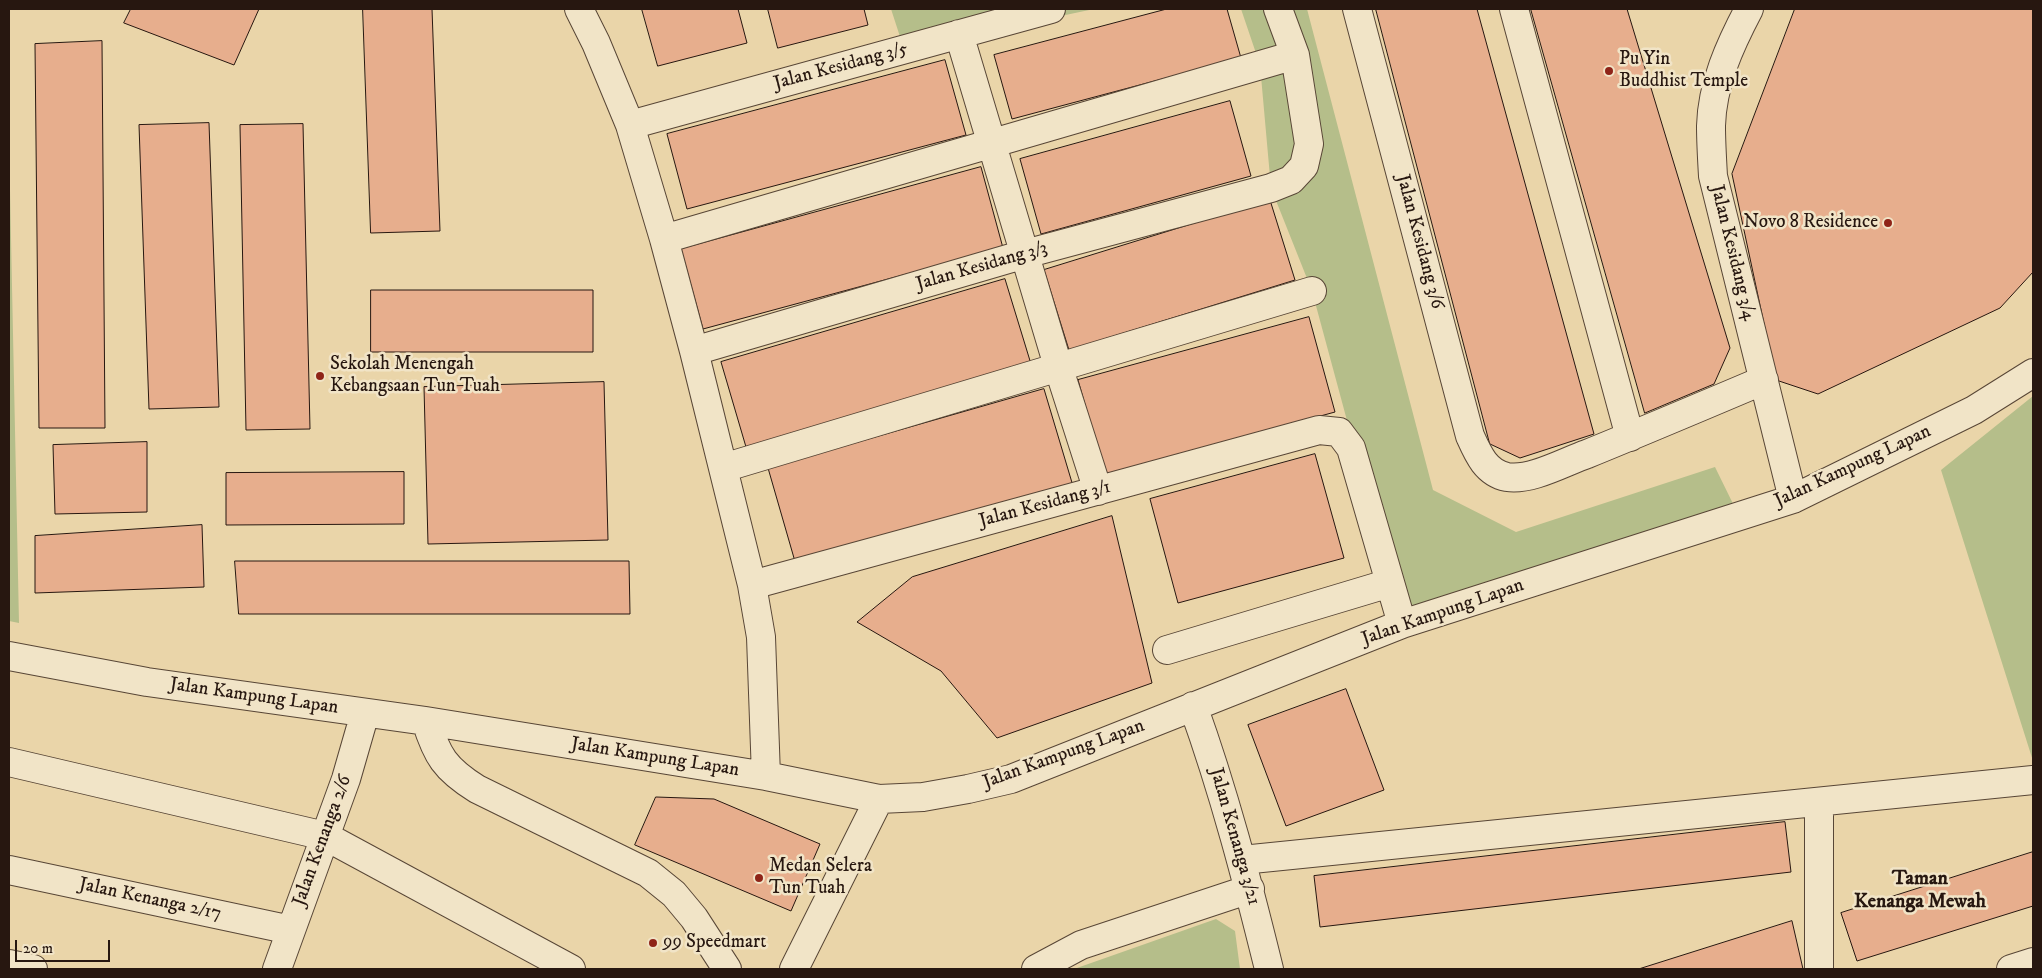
<!DOCTYPE html>
<style>
body{margin:0}
#map{position:relative;width:2042px;height:978px;overflow:hidden;background:#ead5a9;font-family:"IM FELL DW Pica",serif}
canvas{display:block}
.frame{position:absolute;inset:0;border:10px solid #271710;pointer-events:none}
.scale{position:absolute;left:15px;top:940px;width:95px;height:22px;box-sizing:border-box;border:2px solid #271710;border-top:0;padding-left:6px;font-size:15px;line-height:18px;white-space:nowrap;color:#271710;-webkit-text-stroke:4px #f1e4c7;paint-order:stroke}
</style>
<div id="map">
<canvas width="2042" height="978"></canvas>
<div class="frame"></div>
<div class="scale">20 m</div>
</div>
<script>
const context = document.querySelector('canvas').getContext('2d');
context.lineJoin = 'round';
function fill(path, color) { context.fillStyle = color; context.fill(path, 'evenodd'); }
function trace(path, color, width, dash) { context.strokeStyle = color; context.lineWidth = width; context.lineCap = dash ? 'butt' : 'round'; context.setLineDash(dash || []); context.stroke(path); }
function label(font, color, halo, rows, align = 'center') {
  context.font = font + ' "IM FELL DW Pica",serif'; context.lineWidth = 5; context.setLineDash([]); context.textBaseline = 'middle'; context.strokeStyle = halo; context.fillStyle = color; for (const [text, x, y, turn = 0] of rows) {
    context.save(); context.translate(x, y); context.rotate((+turn || 0) * Math.PI / 180); context.textAlign = isNaN(turn) ? turn : align; if (halo) context.strokeText(text, 0, 0); context.fillText(text, 0, 0); context.restore();
  }
}
const green = new Path2D(`
 M 891,9 L 1094,9 L 904,49 Z
 M 1241,9 L 1307,9 L 1433,490 L 1516,532 L 1715,467 L 1739,516 L 1402,624 L 1312,291 L 1271,188 L 1260,65 Z
 M 9,141 L 19,623 L 9,621 Z
 M 2033,396 L 2033,761 L 1941,470 Z
 M 1216,919 L 1235,931 L 1240,969 L 1074,969 Z`);
const building = new Path2D(`
 M 131,9 L 259,9 L 234,65 L 124,23 Z
 M 363,9 L 432,9 L 440,231 L 371,233 Z
 M 642,9 L 738,9 L 747,43 L 658,66 Z
 M 768,9 L 864,9 L 868,25 L 778,48 Z
 M 1167,9 L 1227,9 L 1241,58 L 1012,119 L 994,55 Z
 M 1376,9 L 1477,9 L 1594,434 L 1520,458 L 1490,444 Z
 M 1531,9 L 1627,9 L 1730,348 L 1714,384 L 1645,413 Z
 M 1795,9 L 2033,9 L 2033,272 L 2000,308 L 1818,394 L 1776,380 L 1732,174 Z
 M 102,41 L 105,428 L 39,428 L 35,44 Z
 M 945,60 L 966,135 L 687,209 L 667,134 Z
 M 1230,101 L 1251,176 L 1041,234 L 1020,159 Z
 M 209,123 L 219,407 L 149,409 L 139,125 Z
 M 303,124 L 310,429 L 246,430 L 240,125 Z
 M 981,167 L 1003,248 L 703,329 L 681,249 Z
 M 1270,200 L 1295,280 L 1069,350 L 1044,270 Z
 M 1005,279 L 1031,364 L 746,447 L 721,362 Z
 M 371,290 L 593,290 L 593,352 L 371,352 Z
 M 1309,317 L 1335,412 L 1105,475 L 1078,380 Z
 M 604,382 L 608,540 L 428,544 L 424,387 Z
 M 1044,389 L 1073,486 L 796,565 L 768,468 Z
 M 147,442 L 147,512 L 55,514 L 53,445 Z
 M 1315,454 L 1344,558 L 1178,603 L 1150,499 Z
 M 404,472 L 404,524 L 226,525 L 226,473 Z
 M 1112,516 L 1152,683 L 997,738 L 941,671 L 857,622 L 912,577 Z
 M 202,525 L 204,587 L 35,593 L 35,536 Z
 M 235,561 L 629,561 L 630,614 L 239,614 Z
 M 1346,689 L 1384,790 L 1286,826 L 1248,725 Z
 M 656,797 L 714,799 L 820,844 L 791,911 L 635,845 Z
 M 1785,822 L 1791,872 L 1320,927 L 1314,876 Z
 M 2033,852 L 2033,906 L 1857,961 L 1841,913 Z
 M 1792,921 L 1803,969 L 1639,969 Z`);
const minor = new Path2D(`
 M 579,9 L 596,43 L 630,125 L 664,239 L 694,351 L 752,585 L 761,637 L 766,776
 M 1357,9 L 1470,436 C 1478,454 1486,473 1507,477 C 1531,481 1564,462 1587,454 C 1646,430 1705,405 1764,380
 M 1514,9 L 1630,437
 M 1749,9 C 1730,45 1712,84 1711,126 C 1711,142 1712,159 1713,176 L 1793,499
 M 959,34 L 1058,366 L 1098,491
 M 630,125 L 1051,9
 M 664,239 L 1295,55
 M 694,351 L 1025,254 L 1271,188 L 1291,180 L 1304,166 L 1309,144 L 1295,55 L 1278,9
 M 723,468 L 1312,291
 M 752,585 L 1319,430 L 1339,432 L 1351,448 L 1402,624
 M 1167,650 L 1390,583
 M 9,656 L 147,682 L 426,721 L 766,776 L 879,799 L 923,797 L 968,789 L 1011,779 L 1402,624 L 1793,499 L 1974,410 L 2033,373
 M 1193,706 C 1224,792 1247,880 1269,969
 M 426,721 C 437,756 445,769 477,789 L 648,873 L 674,894 L 694,918 L 727,969
 M 9,762 L 325,836 L 571,969
 M 1242,860 L 2033,780
 M 9,870 L 291,930
 M 9,964 L 33,969
 M 277,969 L 346,779 L 365,713
 M 794,969 L 879,799
 M 1036,969 L 1081,945 L 1250,889
 M 1819,969 L 1819,802
 M 2011,969 L 2033,962`);
const markers = [
 [1609,71,5,"#8f2418"],
 [1888,223,5,"#8f2418"],
 [320,376,5,"#8f2418"],
 [759,878,5,"#8f2418"],
 [653,943,5,"#8f2418"]
];
const poiNames = [
 ["Pu Yin",1619,60],
 ["Buddhist Temple",1619,82],
 ["Novo 8 Residence",1878,223,"right"],
 ["Sekolah Menengah",330,365],
 ["Kebangsaan Tun Tuah",330,387],
 ["Medan Selera",769,867],
 ["Tun Tuah",769,889],
 ["99 Speedmart",663,943]
];
const streetNames = [
 ["Jalan Kesidang 3/5",841,67,-15],
 ["Jalan Kesidang 3/6",1419,242,75],
 ["Jalan Kesidang 3/4",1732,253,76],
 ["Jalan Kesidang 3/3",982,267,-16],
 ["Jalan Kampung Lapan",1853,467,-25],
 ["Jalan Kesidang 3/1",1045,505,-15],
 ["Jalan Kampung Lapan",1443,613,-19],
 ["Jalan Kampung Lapan",254,697,8],
 ["Jalan Kampung Lapan",1064,755,-20],
 ["Jalan Kampung Lapan",655,758,9],
 ["Jalan Kenanga 3/21",1234,837,74],
 ["Jalan Kenanga 2/6",323,841,-70],
 ["Jalan Kenanga 2/17",150,900,12]
];
const neighbourhoodNames = [
 ["Taman",1920,880],
 ["Kenanga Mewah",1920,903]
];
fill(green, '#b5be8a');
fill(building, '#e7ae8d');
trace(building, '#271710', 1);
trace(minor, '#584636', 30);
trace(minor, '#f1e4c7', 28);
for (const [x, y, r, color] of markers) { const dot = new Path2D(); dot.arc(x, y, r, 0, 2 * Math.PI); context.fillStyle = color; context.fill(dot); trace(dot, '#f1e4c7', 2); }
label('19px', '#271710', '#f1e4c7', poiNames, 'left');
label('19px', '#271710', '#f1e4c7', streetNames);
label('bold 20px', '#271710', '#f1e4c7', neighbourhoodNames);
</script>
